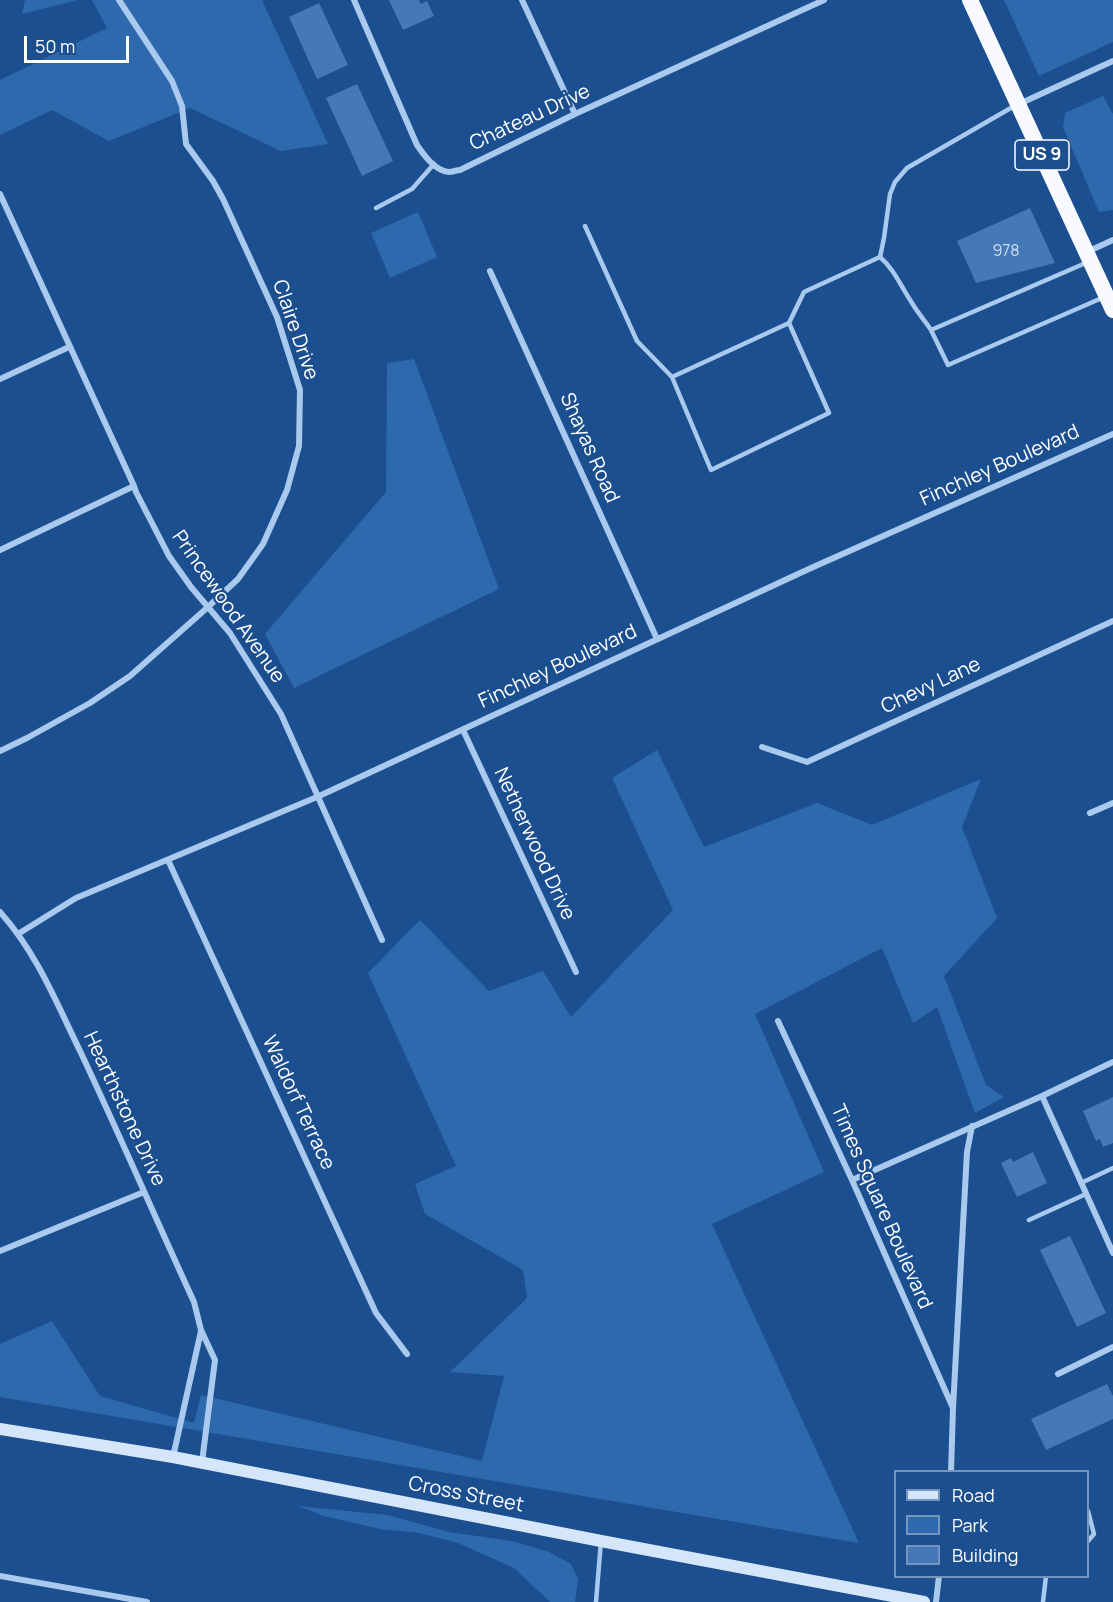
<!DOCTYPE html>
<style>
body{margin:0}
#map{position:relative;width:1113px;height:1602px;overflow:hidden;background:#1b4f8f;font-family:Manrope,sans-serif}
canvas{display:block}
.legend{position:absolute;left:894px;top:1470px;width:195px;height:108px;box-sizing:border-box;background:#1b4f8f;border:2px solid #7695bc;margin:0;padding:8px 10px;list-style:none;font-size:18px;color:#fff}
.legend li{display:flex;align-items:center;gap:12px;height:30px}
.legend b{width:30px;border:2px solid #7695bc}
.scale{position:absolute;left:24px;top:36px;width:105px;height:27px;box-sizing:border-box;border:3px solid #fff;border-top:0;padding-left:8px;font-size:18px;line-height:21px;white-space:nowrap;color:#fff;-webkit-text-stroke:4px #1b4f8f;paint-order:stroke}
</style>
<div id="map">
<canvas width="1113" height="1602"></canvas>
<ul class="legend">
<li><b style="height:8px;background:#d6e6fa"></b>Road</li>
<li><b style="height:16px;background:#2e69ad"></b>Park</li>
<li><b style="height:16px;background:#4478b7"></b>Building</li>
</ul>
<div class="scale">50 m</div>
</div>
<script>
const context = document.querySelector('canvas').getContext('2d');
context.lineJoin = 'round';
function fill(path, color) { context.fillStyle = color; context.fill(path, 'evenodd'); }
function trace(path, color, width, dash) { context.strokeStyle = color; context.lineWidth = width; context.lineCap = dash ? 'butt' : 'round'; context.setLineDash(dash || []); context.stroke(path); }
function label(font, color, halo, rows, align = 'center') {
  context.font = font + ' Manrope,sans-serif'; context.lineWidth = 4.5; context.setLineDash([]); context.textBaseline = 'middle'; context.strokeStyle = halo; context.fillStyle = color; for (const [text, x, y, turn = 0] of rows) {
    context.save(); context.translate(x, y); context.rotate((+turn || 0) * Math.PI / 180); context.textAlign = isNaN(turn) ? turn : align; if (halo) context.strokeText(text, 0, 0); context.fillText(text, 0, 0); context.restore();
  }
}
const green = new Path2D(`
 M 25,0 L 78,0 L 22,14 Z
 M 92,0 L 262,0 L 328,144 L 281,151 L 190,108 L 109,141 L 52,110 L 0,135 L 0,80 L 107,28 Z
 M 1004,0 L 1113,0 L 1113,42 L 1039,76 Z
 M 1103,96 L 1113,114 L 1113,210 L 1099,212 L 1063,127 L 1065,113 Z
 M 418,212 L 437,257 L 390,278 L 371,233 Z
 M 414,359 L 499,589 L 294,688 L 265,634 L 386,492 L 387,363 Z
 M 657,750 L 704,847 L 817,803 L 872,825 L 981,779 L 962,827 L 997,918 L 944,976 L 986,1085 L 1004,1097 L 975,1113 L 937,1007 L 913,1023 L 882,948 L 755,1014 L 824,1172 L 712,1224 L 859,1543 L 0,1397 L 0,1344 L 52,1321 L 100,1396 L 194,1423 L 201,1395 L 482,1461 L 504,1376 L 450,1372 L 527,1298 L 523,1270 L 425,1214 L 415,1184 L 456,1166 L 368,973 L 420,920 L 489,991 L 543,971 L 571,1017 L 673,910 L 612,778 Z
 M 298,1506 L 388,1515 L 449,1532 L 512,1541 L 549,1552 L 571,1564 L 578,1579 L 575,1602 L 550,1602 L 514,1568 L 458,1543 L 419,1533 L 380,1529 L 324,1516 Z`);
const building = new Path2D(`
 M 389,0 L 419,0 L 421,4 L 427,1 L 434,16 L 403,30 Z
 M 319,3 L 348,65 L 317,79 L 289,17 Z
 M 357,84 L 393,161 L 362,176 L 326,98 Z
 M 1030,208 L 1055,263 L 976,283 L 957,241 Z
 M 1113,1097 L 1113,1143 L 1103,1147 L 1100,1139 L 1096,1141 L 1083,1111 Z
 M 1033,1152 L 1047,1183 L 1017,1197 L 1001,1163 L 1011,1158 L 1013,1162 Z
 M 1070,1236 L 1106,1313 L 1077,1327 L 1040,1250 Z
 M 1107,1384 L 1113,1396 L 1113,1419 L 1046,1450 L 1031,1419 Z`);
const service = new Path2D(`
 M 376,208 L 412,189 L 434,164
 M 585,226 L 637,341 L 672,377 L 711,470 L 829,413 L 789,323
 M 880,257 C 895,270 901,287 912,303 C 918,313 925,321 931,330 L 1088,262
 M 931,330 L 948,365 L 1102,298
 M 672,377 L 789,323 L 804,292 L 880,257 L 884,238 L 890,194 L 895,182 L 907,168 L 1016,105
 M 1081,1183 L 1113,1168
 M 1029,1220 L 1086,1194
 M 1088,1511 L 1094,1534 L 1088,1541
 M 596,1602 L 601,1541
 M 1043,1602 L 1046,1576`);
const minor = new Path2D(`
 M 354,0 L 417,145 C 424,155 435,171 449,172 C 453,172 456,170 460,170 L 575,114 L 824,0
 M 522,0 L 575,114
 M 1019,104 L 1113,61
 M 0,194 L 134,486 L 136,492 L 169,556 L 191,587 L 230,633 L 281,714 L 382,940
 M 1089,251 L 1113,240
 M 490,271 L 657,639
 M 0,379 L 69,347
 M 0,550 L 134,486
 M 463,730 L 576,972
 M 762,747 L 807,762 L 1113,621
 M 0,751 L 27,738 L 90,703 L 130,676 L 208,607 L 238,579 L 263,544 L 287,490 L 299,446 L 300,390 L 277,317 L 223,199 L 213,181 L 186,144 L 182,106 L 172,81 L 119,0
 M 1090,813 L 1113,803
 M 168,860 L 376,1313 L 407,1354
 M 0,912 C 37,953 57,1004 81,1053 C 120,1136 156,1219 194,1302 L 201,1330 L 215,1360 L 202,1462
 M 18,934 L 76,898 L 317,797 L 811,568 L 1113,434
 M 778,1021 L 852,1180 L 953,1408
 M 1042,1096 L 1113,1253
 M 852,1180 L 1042,1096 L 1113,1062
 M 0,1251 L 144,1192
 M 1058,1374 L 1113,1347
 M 173,1457 L 201,1331
 M 951,1472 L 953,1408 L 967,1152 L 972,1126
 M 0,1576 L 147,1602
 M 936,1602 L 939,1576`);
const secondary = new Path2D(`
 M 0,1429 L 173,1457 L 601,1541 L 924,1602`);
const trunk = new Path2D(`
 M 970,0 L 1113,310`);
const numberNames = [
 ["978",1006,252]
];
const shields = [
 [1042,155,54]
];
const shieldNames = [
 ["US 9",1042,155]
];
const streetNames = [
 ["Chateau Drive",530,118,-25],
 ["Claire Drive",295,330,71],
 ["Shayas Road",589,448,66],
 ["Finchley Boulevard",1000,466,-24],
 ["Princewood Avenue",228,607,55],
 ["Finchley Boulevard",558,667,-25],
 ["Chevy Lane",931,686,-25],
 ["Netherwood Drive",534,844,65],
 ["Waldorf Terrace",298,1103,65],
 ["Hearthstone Drive",124,1109,65],
 ["Times Square Boulevard",881,1207,66],
 ["Cross Street",466,1495,11]
];
fill(green, '#2e69ad');
fill(building, '#4478b7');
trace(service, '#a9c9ee', 4.5);
trace(minor, '#a9c9ee', 6);
trace(secondary, '#d6e6fa', 12);
trace(trunk, '#f8faff', 16);
label('16px', '#d0dded', null, numberNames);
for (const [x, y, w] of shields) { const box = new Path2D(); box.roundRect(x - w / 2, y - 15, w, 30, 4.5); context.fillStyle = '#1b4f8f'; context.fill(box); trace(box, '#fff', 1.5); }
label('bold 18px', '#fff', null, shieldNames);
label('20px', '#fff', '#1b4f8f', streetNames);
</script>
